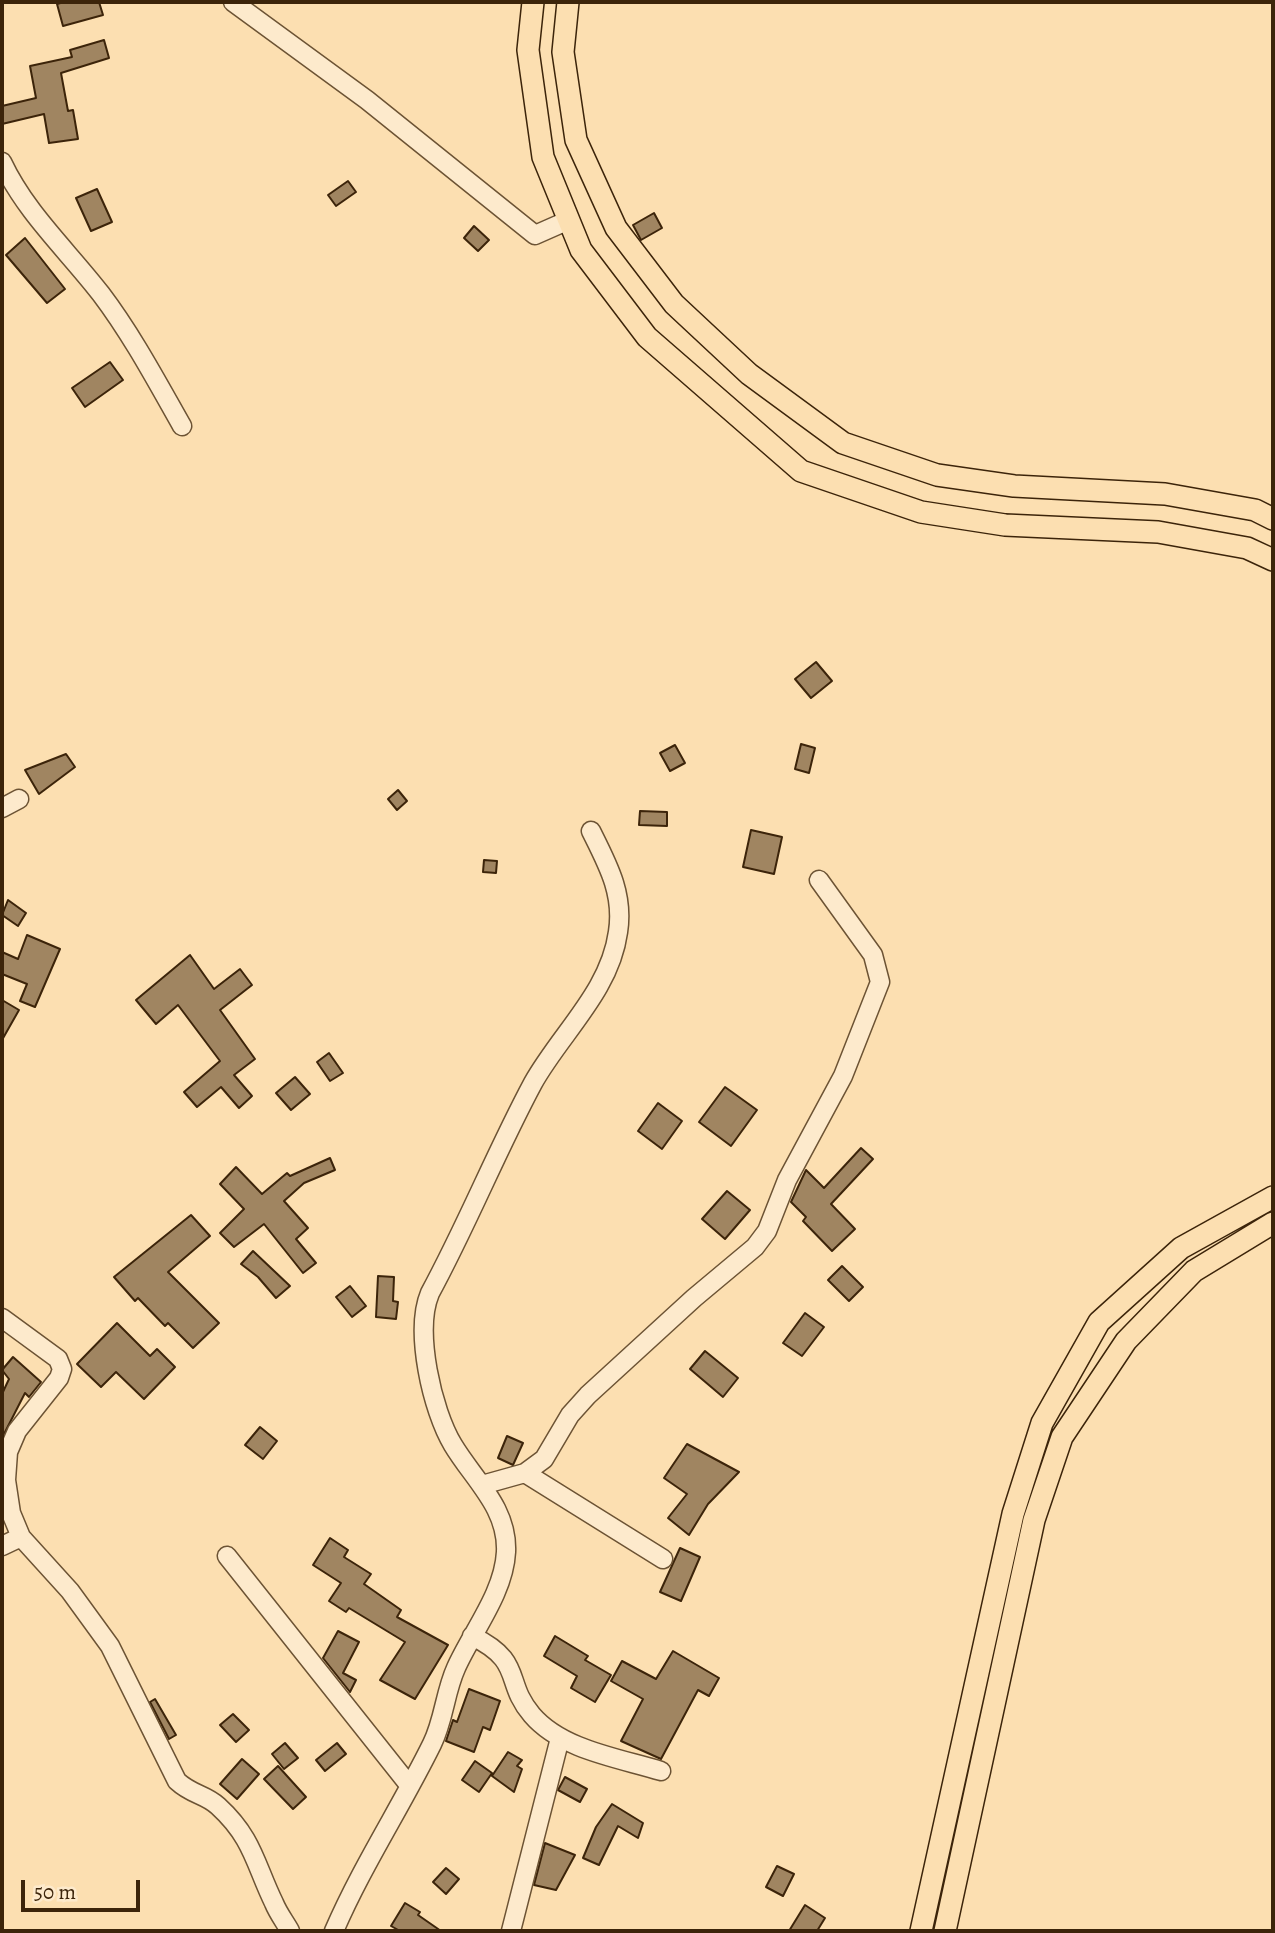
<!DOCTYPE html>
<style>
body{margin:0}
#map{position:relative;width:1275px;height:1933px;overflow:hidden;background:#fcdfb1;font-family:Alegreya,serif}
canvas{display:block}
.frame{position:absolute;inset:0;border:4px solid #3c240a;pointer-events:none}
.scale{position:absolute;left:21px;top:1880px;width:119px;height:32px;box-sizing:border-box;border:4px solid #3c240a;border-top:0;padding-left:9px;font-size:21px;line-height:24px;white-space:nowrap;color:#3c240a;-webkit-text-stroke:5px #fdeacc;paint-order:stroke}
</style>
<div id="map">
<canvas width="1275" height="1933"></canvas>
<div class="frame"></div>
<div class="scale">50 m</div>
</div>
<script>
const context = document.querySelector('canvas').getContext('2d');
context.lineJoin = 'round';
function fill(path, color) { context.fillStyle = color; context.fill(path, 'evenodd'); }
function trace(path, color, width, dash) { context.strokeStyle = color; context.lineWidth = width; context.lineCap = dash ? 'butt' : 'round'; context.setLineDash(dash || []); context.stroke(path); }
const building = new Path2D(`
 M 64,2 L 99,2 L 103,15 L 63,26 L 57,4 Z
 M 104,40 L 109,58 L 61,73 L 68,111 L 73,110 L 78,139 L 49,143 L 44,114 L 2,124 L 2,106 L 36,98 L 30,66 L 72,57 L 70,50 Z
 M 348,181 L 356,192 L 336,206 L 328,195 Z
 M 97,189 L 112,222 L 91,231 L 76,198 Z
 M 654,213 L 662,228 L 641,240 L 633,225 Z
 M 474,226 L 489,240 L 478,251 L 464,238 Z
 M 25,238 L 65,289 L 47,303 L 6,255 Z
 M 110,362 L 123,380 L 85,407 L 72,388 Z
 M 816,662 L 832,681 L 811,698 L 795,679 Z
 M 801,744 L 815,748 L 809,773 L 795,769 Z
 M 675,745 L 685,763 L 670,771 L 660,753 Z
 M 66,754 L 75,767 L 39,794 L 25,770 Z
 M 398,790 L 407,801 L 397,810 L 388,799 Z
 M 640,811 L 667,812 L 667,826 L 639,825 Z
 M 751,830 L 782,837 L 774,874 L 743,867 Z
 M 484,860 L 497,861 L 496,873 L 483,872 Z
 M 8,900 L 26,913 L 18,926 L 2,915 Z
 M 27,935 L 60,949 L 35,1007 L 20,1001 L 27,984 L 2,974 L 2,952 L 18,959 Z
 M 190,955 L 214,989 L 240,969 L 252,985 L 220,1010 L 255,1059 L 234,1075 L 252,1096 L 239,1108 L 221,1087 L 197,1107 L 184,1092 L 220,1061 L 178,1005 L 156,1024 L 136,1000 Z
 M 2,1000 L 19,1010 L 2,1040 Z
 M 329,1053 L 343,1073 L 330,1081 L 317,1062 Z
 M 295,1077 L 310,1094 L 291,1110 L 276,1093 Z
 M 725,1087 L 757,1110 L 731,1146 L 699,1122 Z
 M 658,1103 L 682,1121 L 662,1149 L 638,1131 Z
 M 861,1148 L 873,1159 L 831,1204 L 855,1229 L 832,1251 L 803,1221 L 806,1217 L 791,1202 L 806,1170 L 824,1188 Z
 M 330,1158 L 335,1170 L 304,1183 L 284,1201 L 308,1228 L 296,1239 L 316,1263 L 303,1273 L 264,1224 L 234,1247 L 220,1233 L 244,1209 L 220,1184 L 236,1167 L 262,1194 L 287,1173 L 290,1176 Z
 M 727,1191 L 750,1210 L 725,1239 L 702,1219 Z
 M 191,1215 L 210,1236 L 168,1272 L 219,1323 L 193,1348 L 168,1323 L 165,1326 L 138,1298 L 135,1301 L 114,1277 Z
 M 253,1251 L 290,1286 L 276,1298 L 258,1277 L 241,1264 Z
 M 842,1266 L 863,1287 L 849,1301 L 828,1280 Z
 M 378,1276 L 394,1277 L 393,1301 L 398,1302 L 396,1319 L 376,1317 Z
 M 350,1286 L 366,1306 L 352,1317 L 336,1297 Z
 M 805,1313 L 824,1327 L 802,1356 L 783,1343 Z
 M 117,1323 L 150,1356 L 157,1349 L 175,1367 L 144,1399 L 116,1372 L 101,1387 L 77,1364 Z
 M 705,1351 L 738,1378 L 723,1397 L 690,1369 Z
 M 13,1357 L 41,1382 L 29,1397 L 25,1393 L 2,1438 L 2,1394 L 9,1379 L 2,1370 Z
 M 260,1427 L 277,1441 L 263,1459 L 245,1445 Z
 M 507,1436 L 523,1443 L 513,1465 L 498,1458 Z
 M 687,1444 L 739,1472 L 708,1504 L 689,1535 L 668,1518 L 687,1494 L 664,1478 Z
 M 330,1538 L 348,1550 L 344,1557 L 371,1574 L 364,1584 L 401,1610 L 397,1617 L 448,1645 L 415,1699 L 380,1680 L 405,1642 L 349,1608 L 346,1612 L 329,1601 L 341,1583 L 313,1565 Z
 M 680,1548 L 700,1557 L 681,1601 L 660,1592 Z
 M 338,1631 L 359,1642 L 343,1673 L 356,1680 L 350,1692 L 323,1658 Z
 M 555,1636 L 588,1656 L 585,1660 L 611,1675 L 595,1702 L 571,1688 L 577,1676 L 544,1656 Z
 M 673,1651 L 719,1678 L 709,1696 L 698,1690 L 661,1759 L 621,1741 L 643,1699 L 611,1681 L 622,1661 L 656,1679 Z
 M 469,1689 L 500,1701 L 490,1730 L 483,1727 L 474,1752 L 446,1741 L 453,1720 L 457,1722 Z
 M 155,1699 L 176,1735 L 169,1739 L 150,1702 Z
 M 233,1714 L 249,1730 L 236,1742 L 220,1725 Z
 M 285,1743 L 298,1758 L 284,1769 L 272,1754 Z
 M 337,1743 L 346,1754 L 325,1771 L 316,1760 Z
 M 508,1752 L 522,1760 L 517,1766 L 522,1769 L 514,1792 L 492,1776 Z
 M 242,1759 L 259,1774 L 237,1799 L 220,1784 Z
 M 475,1761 L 492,1773 L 479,1792 L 462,1780 Z
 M 278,1766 L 306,1797 L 293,1809 L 264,1779 Z
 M 565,1777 L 587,1789 L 580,1802 L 558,1790 Z
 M 612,1804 L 643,1823 L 638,1838 L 618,1826 L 599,1865 L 583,1858 L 596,1827 Z
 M 545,1843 L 575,1855 L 556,1890 L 534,1885 Z
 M 777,1866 L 794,1874 L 783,1896 L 766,1887 Z
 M 446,1868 L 459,1879 L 446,1894 L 433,1882 Z
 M 405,1903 L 420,1912 L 418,1915 L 441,1931 L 400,1931 L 391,1926 Z
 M 805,1905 L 825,1918 L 817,1931 L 789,1931 Z`);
const minor = new Path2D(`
 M 233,2 L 367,100 L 535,235 L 569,220
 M 2,162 C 26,213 67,250 101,294 C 132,335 157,382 182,426
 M 2,808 L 19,799
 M 2,1318 L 58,1359 L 62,1369 L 59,1378 L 17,1431 L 8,1452 L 6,1480 L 11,1513 L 21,1537 L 70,1591 L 110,1646 L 177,1781 C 192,1795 205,1794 218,1806 C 253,1838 255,1864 274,1903 C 278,1913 285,1922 290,1931
 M 525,1473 L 663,1559
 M 482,1485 L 525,1473 L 544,1459 L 570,1415 L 588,1395 L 694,1298 L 755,1247 L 767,1231 L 787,1180 L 843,1076 L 880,982 L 873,955 L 819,880
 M 2,1546 L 21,1537
 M 227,1556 L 409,1785
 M 472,1636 C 525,1662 503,1681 532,1715 C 562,1750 619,1758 661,1771
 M 334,1931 C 362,1866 401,1807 432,1744 C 444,1720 445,1692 456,1668 C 472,1632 504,1593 506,1552 C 508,1508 474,1480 453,1445 C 432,1410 414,1331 430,1293 C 467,1225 496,1152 533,1083 C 561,1033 610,991 618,932 C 624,894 608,865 591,831
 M 511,1931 L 560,1738`);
const major = new Path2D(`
 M 533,2 L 528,50 L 543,157 L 581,250 L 647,337 L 801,471 L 921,512 L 1005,525 L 1158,532 L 1247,548 L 1273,560
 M 568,2 L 563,52 L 576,140 L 616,228 L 674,304 L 749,374 L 843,443 L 937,475 L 1014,486 L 1165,494 L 1255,510 L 1273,519
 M 921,1931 L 1013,1514 L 1042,1423 L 1099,1322 L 1181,1248 L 1273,1197
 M 945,1931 L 1034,1520 L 1062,1437 L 1126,1341 L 1194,1271 L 1273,1223`);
fill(building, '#a08561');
trace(building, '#3c240a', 2);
trace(minor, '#6c5334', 21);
trace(major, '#3c240a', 24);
trace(minor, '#fdeacc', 18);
trace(major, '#fcdfb1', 21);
</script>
